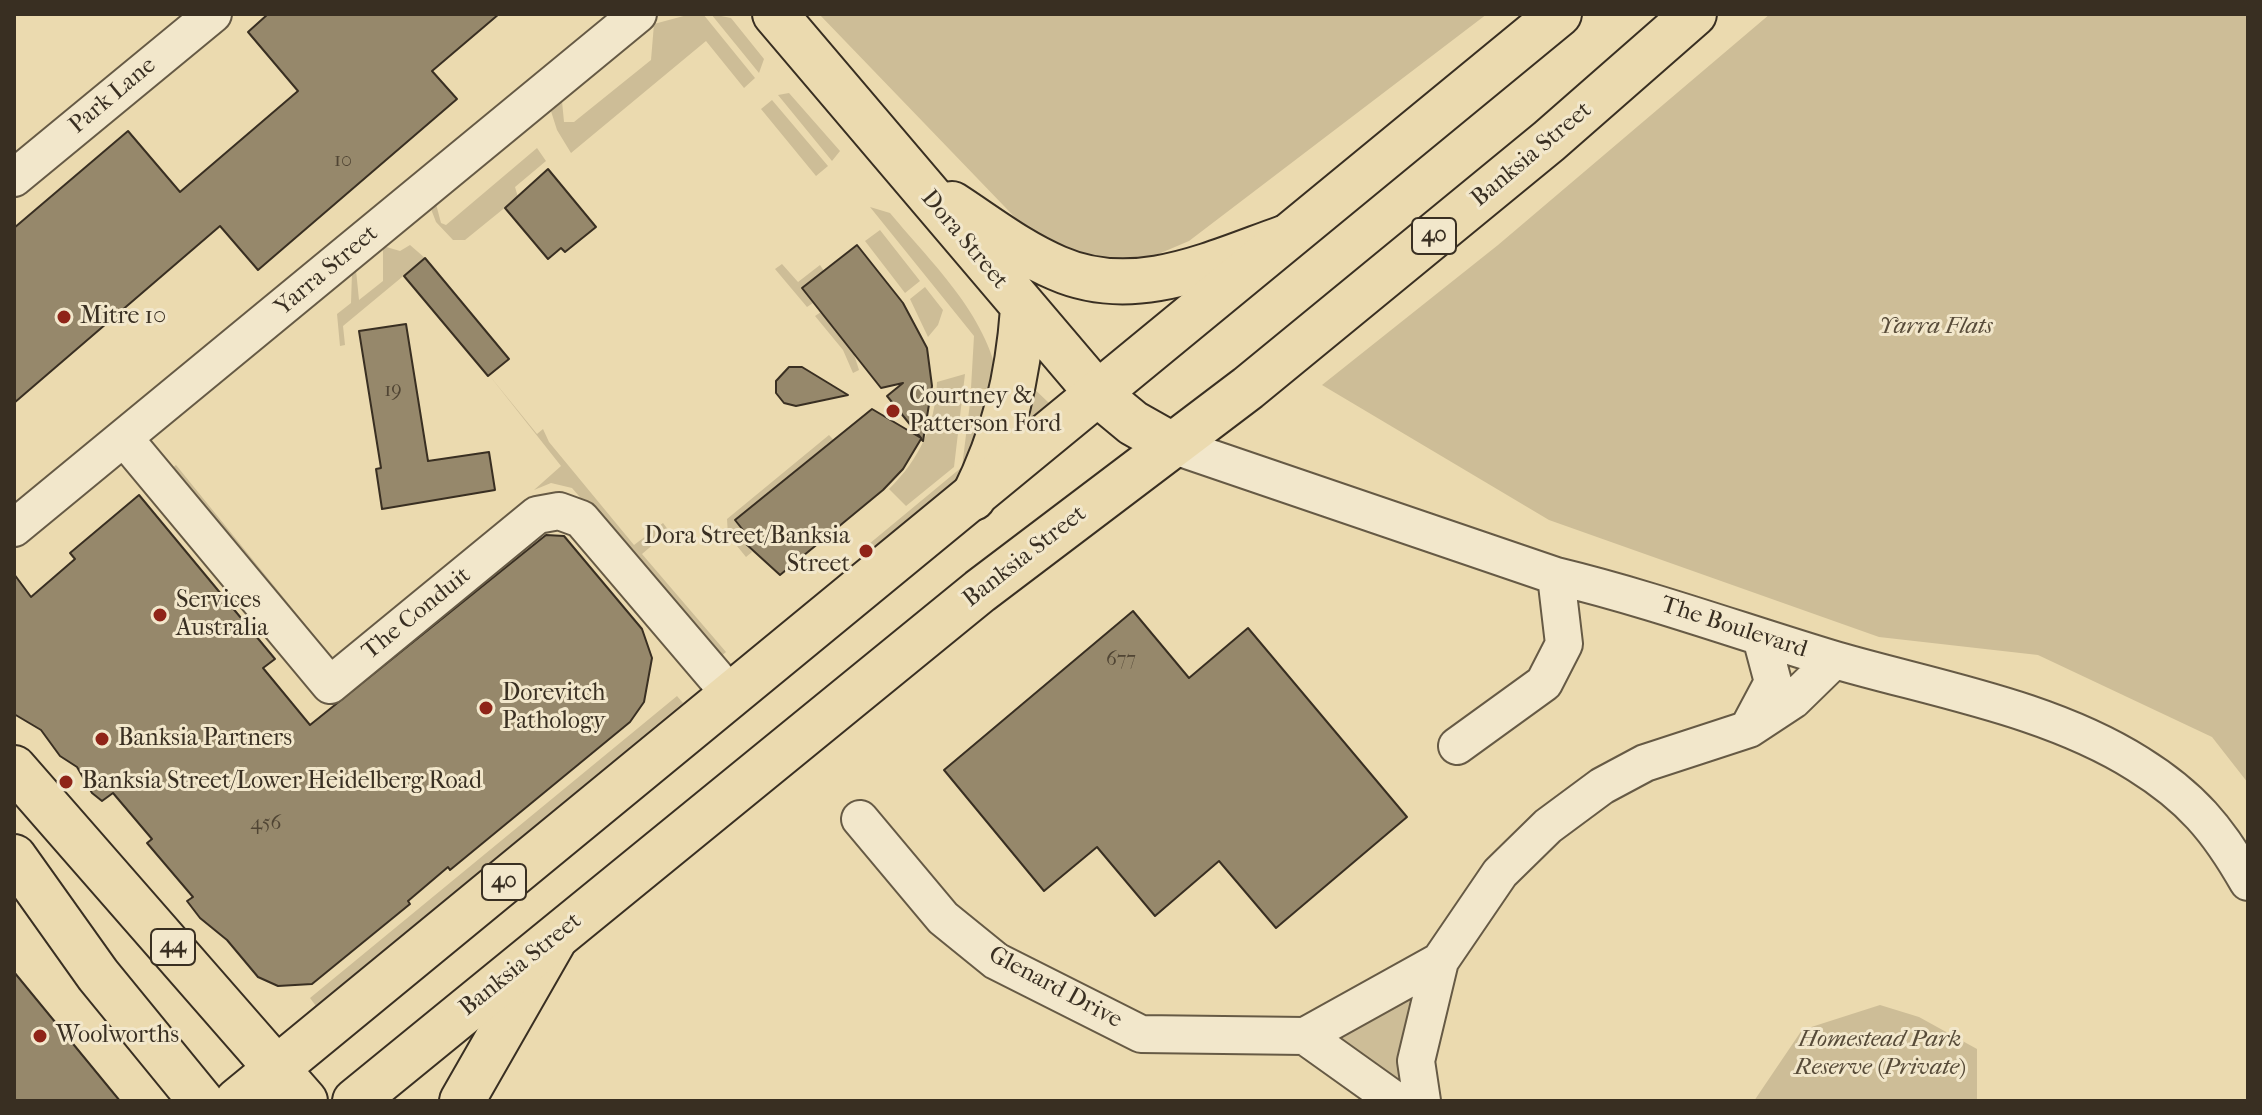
<!DOCTYPE html>
<style>
body{margin:0}
#map{position:relative;width:2262px;height:1115px;overflow:hidden;background:#ebdaaf;font-family:"IM FELL French Canon",serif}
canvas{display:block}
.frame{position:absolute;inset:0;border:16px solid #392f22;pointer-events:none}
</style>
<div id="map">
<canvas width="2262" height="1115"></canvas>
<div class="frame"></div>
</div>
<script>
const context = document.querySelector('canvas').getContext('2d');
context.lineJoin = 'round';
function fill(path, color) { context.fillStyle = color; context.fill(path, 'evenodd'); }
function trace(path, color, width, dash) { context.strokeStyle = color; context.lineWidth = width; context.lineCap = dash ? 'butt' : 'round'; context.setLineDash(dash || []); context.stroke(path); }
function label(font, color, halo, rows, align = 'center') {
  context.font = font + ' "IM FELL French Canon",serif'; context.lineWidth = 6; context.setLineDash([]); context.textBaseline = 'middle'; context.strokeStyle = halo; context.fillStyle = color; for (const [text, x, y, turn = 0] of rows) {
    context.save(); context.translate(x, y); context.rotate((+turn || 0) * Math.PI / 180); context.textAlign = isNaN(turn) ? turn : align; if (halo) context.strokeText(text, 0, 0); context.fillText(text, 0, 0); context.restore();
  }
}
const green = new Path2D(`
 M 691,14 L 703,14 L 755,78 L 744,88 L 706,41 L 571,153 L 557,130 L 550,108 L 562,101 L 564,122 L 574,122 L 651,60 L 654,24 Z
 M 711,14 L 731,18 L 764,59 L 759,73 Z
 M 819,14 L 1487,14 L 1189,241 L 1142,261 L 1092,261 L 1030,233 Z
 M 1770,14 L 2248,14 L 2248,783 L 2212,737 L 2038,655 L 1879,637 L 1549,520 L 1322,385 L 1498,245 Z
 M 789,93 L 840,151 L 832,161 L 778,95 Z
 M 772,100 L 828,166 L 816,176 L 761,109 Z
 M 537,148 L 546,161 L 515,187 L 518,197 L 465,240 L 453,240 L 436,222 L 431,209 L 436,204 L 441,223 L 446,225 Z
 M 870,207 L 890,213 C 935,267 991,318 1000,390 L 971,388 L 974,336 Z
 M 880,230 L 920,281 L 905,293 L 865,241 Z
 M 410,245 L 425,258 L 343,326 L 345,345 L 340,346 L 337,314 L 351,303 L 352,273 L 356,270 L 359,300 L 383,281 L 383,246 L 400,251 Z
 M 782,264 L 798,282 L 820,265 L 824,271 L 802,288 L 813,303 L 807,307 L 775,269 Z
 M 925,287 L 943,310 L 938,325 L 928,337 L 910,299 Z
 M 821,312 L 852,348 L 859,370 L 853,373 L 843,350 L 815,316 Z
 M 965,374 L 954,467 L 906,506 L 889,489 C 920,458 935,426 937,382 Z
 M 489,375 L 537,434 L 543,429 L 549,442 L 634,545 L 663,523 L 669,531 L 642,554 L 726,652 L 719,658 L 572,488 L 551,483 L 534,490 L 561,466 Z
 M 1028,383 L 1049,403 L 1015,433 Z
 M 971,395 L 1000,396 L 967,470 L 873,549 L 869,544 L 962,467 Z
 M 829,435 L 843,450 L 830,442 L 735,520 L 751,540 L 746,544 L 752,552 L 746,557 L 728,535 L 727,519 Z
 M 176,465 L 331,656 L 325,661 L 168,471 Z
 M 677,696 L 683,703 L 316,1006 L 310,998 Z
 M 1427,976 L 1415,1101 L 1321,1037 Z
 M 1880,1005 L 1919,1017 L 1977,1049 L 1977,1101 L 1754,1101 L 1802,1030 Z`);
const building = new Path2D(`
 M 268,14 L 499,14 L 432,71 L 457,99 L 258,270 L 220,226 L 14,403 L 14,228 L 128,131 L 180,192 L 298,91 L 248,32 Z
 M 548,169 L 596,227 L 565,252 L 561,248 L 548,259 L 505,208 Z
 M 857,245 L 903,303 L 927,348 L 932,386 L 923,441 L 921,439 L 903,469 L 883,490 L 780,575 L 746,544 L 751,540 L 735,520 L 872,409 L 921,438 L 887,396 L 903,383 L 881,388 L 802,288 Z
 M 425,258 L 509,359 L 488,376 L 404,276 Z
 M 406,324 L 428,461 L 489,452 L 495,490 L 382,509 L 376,469 L 381,468 L 359,331 Z
 M 789,367 L 802,367 L 848,395 L 796,406 L 784,403 L 776,393 L 776,381 Z
 M 139,495 L 275,659 L 263,668 L 310,725 L 546,535 L 564,536 L 642,629 L 652,658 L 644,702 L 630,722 L 450,870 L 448,867 L 408,901 L 410,904 L 312,984 L 278,986 L 258,977 L 227,940 L 200,918 L 187,901 L 193,897 L 147,843 L 152,839 L 113,793 L 102,801 L 92,793 L 77,767 L 60,756 L 41,730 L 14,714 L 14,574 L 31,597 L 75,559 L 70,553 Z
 M 1133,611 L 1189,678 L 1248,628 L 1407,817 L 1276,928 L 1219,861 L 1155,916 L 1097,847 L 1044,891 L 944,770 Z
 M 14,972 L 120,1101 L 14,1101 Z`);
const minor = new Path2D(`
 M 14,178 L 213,14
 M 124,438 L 330,685 L 537,515 L 559,511 L 581,519 L 731,695
 M 1172,445 L 1556,576 C 1651,599 1742,632 1835,660 C 1935,689 2049,708 2138,764 C 2191,797 2218,829 2248,882
 M 14,528 L 638,14
 M 1749,727 L 1773,682 L 1761,637
 M 1457,746 L 1544,683 L 1564,644 L 1556,576
 M 860,819 L 943,918 L 996,961 L 1141,1034 L 1305,1036 L 1440,961
 M 1305,1036 L 1396,1101
 M 1422,1101 L 1416,1061 L 1440,961 L 1500,873 L 1548,826 L 1602,786 L 1645,763 L 1749,729 L 1793,700 L 1834,660`);
const major = new Path2D(`
 M 775,14 L 1098,394
 M 952,204 C 986,226 1019,252 1057,268 C 1134,302 1211,264 1284,238
 M 973,498 C 1004,436 1018,378 1023,309
 M 462,1101 L 553,942`);
const highway = new Path2D(`
 M 1098,394 L 1133,423 L 1172,445
 M 14,768 L 305,1101
 M 14,857 L 98,975 L 201,1101
 M 237,1101 L 1559,14
 M 355,1101 L 980,591 L 1248,388 L 1549,141 L 1694,14`);
const markers = [
 [64,317,8,"#8f2418"],
 [893,411,8,"#8f2418"],
 [866,551,8,"#8f2418"],
 [160,615,8,"#8f2418"],
 [486,708,8,"#8f2418"],
 [102,739,8,"#8f2418"],
 [66,782,8,"#8f2418"],
 [40,1036,8,"#8f2418"]
];
const numberNames = [
 ["10",343,161],
 ["19",393,391],
 ["677",1121,660],
 ["456",266,824]
];
const shields = [
 [1434,236,44],
 [504,882,44],
 [173,947,44]
];
const shieldNames = [
 ["40",1434,236],
 ["40",504,882],
 ["44",173,947]
];
const streetNames = [
 ["Park Lane",113,96,-40],
 ["Banksia Street",1532,155,-40],
 ["Dora Street",964,240,50],
 ["Yarra Street",327,271,-40],
 ["Banksia Street",1025,557,-38],
 ["The Conduit",417,614,-39],
 ["The Boulevard",1734,628,18],
 ["Banksia Street",521,965,-39],
 ["Glenard Drive",1055,988,28]
];
const poiNames = [
 ["Mitre 10",80,317],
 ["Courtney &",909,397],
 ["Patterson Ford",909,425],
 ["Dora Street/Banksia",850,537,"right"],
 ["Street",850,565,"right"],
 ["Services",176,601],
 ["Australia",176,629],
 ["Dorevitch",502,694],
 ["Pathology",502,722],
 ["Banksia Partners",118,739],
 ["Banksia Street/Lower Heidelberg Road",82,782],
 ["Woolworths",56,1036]
];
const parkNames = [
 ["Yarra Flats",1936,327],
 ["Homestead Park",1880,1040],
 ["Reserve (Private)",1880,1068]
];
fill(green, '#cdbd97');
fill(building, '#96886b');
trace(building, '#392f22', 2);
trace(minor, '#665a45', 40);
trace(major, '#392f22', 48);
trace(highway, '#392f22', 48);
trace(minor, '#f2e7cb', 36);
trace(major, '#ebdaaf', 44);
trace(highway, '#ebdaaf', 44);
for (const [x, y, r, color] of markers) { const dot = new Path2D(); dot.arc(x, y, r, 0, 2 * Math.PI); context.fillStyle = color; context.fill(dot); trace(dot, '#f2e7cb', 3); }
label('20px', '#504534', null, numberNames);
for (const [x, y, w] of shields) { const box = new Path2D(); box.roundRect(x - w / 2, y - 18, w, 36, 6); context.fillStyle = '#f2e7cb'; context.fill(box); trace(box, '#392f22', 2); }
label('bold 22px', '#392f22', null, shieldNames);
label('24px', '#392f22', '#f2e7cb', streetNames);
label('24px', '#392f22', '#f2e7cb', poiNames, 'left');
label('italic 24px', '#574b39', '#f2e7cb', parkNames);
</script>
